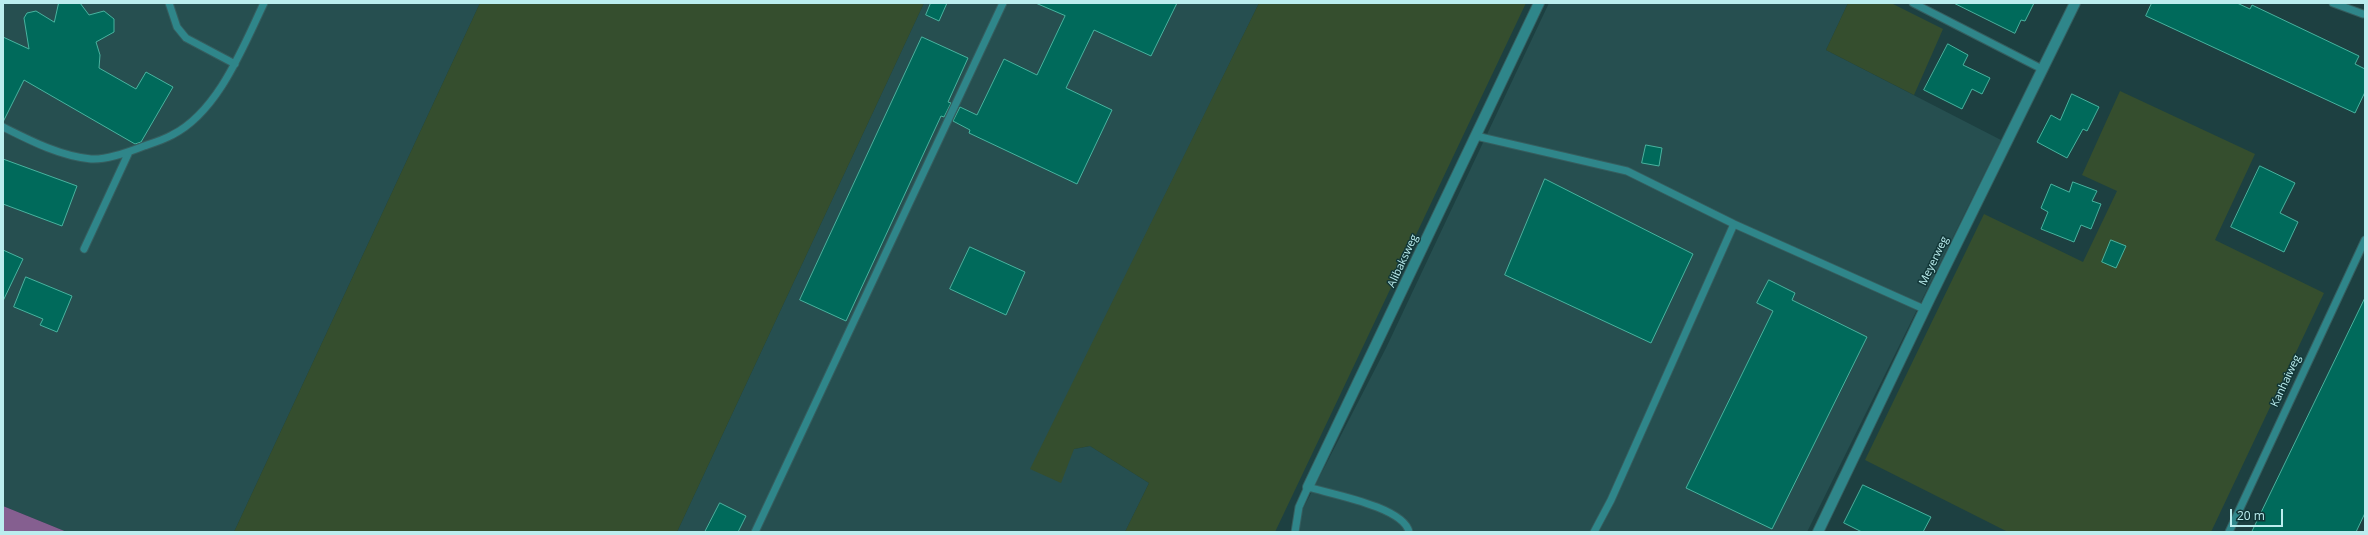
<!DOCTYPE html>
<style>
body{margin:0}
#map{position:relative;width:2368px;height:535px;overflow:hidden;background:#1d4041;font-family:"Open Sans",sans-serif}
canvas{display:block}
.frame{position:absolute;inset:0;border:4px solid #bbedee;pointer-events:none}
.scale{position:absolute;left:2230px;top:509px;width:53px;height:18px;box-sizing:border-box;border:2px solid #bbedee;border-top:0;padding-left:5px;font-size:12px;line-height:14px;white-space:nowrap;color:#bbedee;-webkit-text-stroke:3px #113637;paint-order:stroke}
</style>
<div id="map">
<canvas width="2368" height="535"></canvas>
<div class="frame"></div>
<div class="scale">20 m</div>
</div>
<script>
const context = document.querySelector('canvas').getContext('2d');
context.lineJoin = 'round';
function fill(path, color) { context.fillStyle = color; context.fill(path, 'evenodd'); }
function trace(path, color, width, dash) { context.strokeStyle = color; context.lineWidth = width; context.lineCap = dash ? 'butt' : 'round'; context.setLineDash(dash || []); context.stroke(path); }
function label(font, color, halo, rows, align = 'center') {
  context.font = font + ' "Open Sans",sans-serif'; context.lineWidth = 3; context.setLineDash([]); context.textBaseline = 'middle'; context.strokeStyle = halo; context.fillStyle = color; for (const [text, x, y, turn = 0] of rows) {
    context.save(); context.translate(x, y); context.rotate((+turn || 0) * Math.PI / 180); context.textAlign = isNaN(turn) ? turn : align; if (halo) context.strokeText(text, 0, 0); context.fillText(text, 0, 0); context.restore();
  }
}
const built = new Path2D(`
 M 3,3 L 480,3 L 234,532 L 67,532 L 3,506 Z
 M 924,3 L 1259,3 L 1031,469 L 1074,449 L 1090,446 L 1149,483 L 1125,532 L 677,532 Z
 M 1549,3 L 1848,3 L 1826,50 L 2001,140 L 1807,532 L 1291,532 L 1386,348 Z`);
const green = new Path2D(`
 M 480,3 L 924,3 L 677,532 L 234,532 Z
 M 1259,3 L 1526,3 L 1275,532 L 1125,532 L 1149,483 L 1090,446 L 1074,449 L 1061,483 L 1030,469 Z
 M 1848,3 L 1891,3 L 1943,29 L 1914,95 L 1826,50 Z
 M 2120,91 L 2255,154 L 2215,240 L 2324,293 L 2211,532 L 2008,532 L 1865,460 L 1984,214 L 2083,262 L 2117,191 L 2082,175 Z`);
const water = new Path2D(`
 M 3,506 L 67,532 L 3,532 Z`);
const building = new Path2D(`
 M 59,3 L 80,3 L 89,15 L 104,11 L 114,19 L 114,32 L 96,42 L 100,55 L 99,68 L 136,89 L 146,72 L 173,87 L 141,142 L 135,144 L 24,80 L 3,122 L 3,37 L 29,49 L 24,18 L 27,13 L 36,11 L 54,22 Z
 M 931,3 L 947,3 L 939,21 L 926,15 Z
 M 1036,3 L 1177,3 L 1151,56 L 1094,30 L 1066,88 L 1112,110 L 1077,184 L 969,133 L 970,130 L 953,121 L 960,107 L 977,115 L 1004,59 L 1037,75 L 1065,16 Z
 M 1954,3 L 2034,3 L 2025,21 L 2021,20 L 2015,33 Z
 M 2152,3 L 2237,3 L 2250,9 L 2252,5 L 2359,56 L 2355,64 L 2365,69 L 2365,92 L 2355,113 L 2146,16 Z
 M 922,37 L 968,58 L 948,102 L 951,103 L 944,117 L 941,116 L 846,321 L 800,300 Z
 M 1948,44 L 1968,55 L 1963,65 L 1990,78 L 1982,94 L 1972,89 L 1962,109 L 1924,90 Z
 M 2072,94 L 2099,107 L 2087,131 L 2083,129 L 2067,158 L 2037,142 L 2051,115 L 2060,120 Z
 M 1646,145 L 1662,148 L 1659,166 L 1642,163 Z
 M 3,159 L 77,186 L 62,226 L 3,204 Z
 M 2260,166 L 2295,183 L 2280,213 L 2298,222 L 2284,252 L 2231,227 Z
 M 1545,179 L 1693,254 L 1651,343 L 1505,275 Z
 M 2073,182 L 2097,191 L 2092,201 L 2101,204 L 2091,229 L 2081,225 L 2074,242 L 2041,229 L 2048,212 L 2041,208 L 2051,184 L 2069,192 Z
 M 2111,240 L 2126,246 L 2116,268 L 2102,262 Z
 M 970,247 L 1025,272 L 1006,315 L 950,289 Z
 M 3,250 L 23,259 L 3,301 Z
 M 26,277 L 72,296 L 57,332 L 40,325 L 43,319 L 14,307 Z
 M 1769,280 L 1795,293 L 1792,300 L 1867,337 L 1772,529 L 1686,488 L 1773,311 L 1757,303 Z
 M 2365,298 L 2365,513 L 2356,532 L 2252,532 Z
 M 1863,485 L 1931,517 L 1923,532 L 1862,532 L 1844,523 Z
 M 720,503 L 746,516 L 738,532 L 705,532 Z`);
const service = new Path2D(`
 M 169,3 L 177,27 L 186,38 L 235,64
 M 1913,3 L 2042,69
 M 2333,3 L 2363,14
 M 3,127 C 31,141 60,156 91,159 C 107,160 129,152 144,146 C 153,143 163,140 172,135 C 218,112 243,47 264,3
 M 1476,136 L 1627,171 L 1734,224 L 1924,309
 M 84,249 L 129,152
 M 755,532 L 1003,3
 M 1295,532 L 1299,507 L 1308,487 C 1331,494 1404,507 1409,532
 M 1594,532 L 1611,500 L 1734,224
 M 2229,532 L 2365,240`);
const minor = new Path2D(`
 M 1308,487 L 1539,3
 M 1818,532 L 1930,298 L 2075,3`);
const streetNames = [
 ["Alibaksweg",1403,261,-65],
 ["Meyerweg",1934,261,-64],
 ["Kanhaiweg",2286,381,-65]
];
fill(built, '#264f50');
fill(green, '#354e2e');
fill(water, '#855f90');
fill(building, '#006a5b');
trace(building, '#48b39f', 1);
trace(service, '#355e5f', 9);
trace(minor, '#355e5f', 12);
trace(service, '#2f868a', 7);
trace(minor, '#2f868a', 10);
label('11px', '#bbedee', '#113637', streetNames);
</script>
